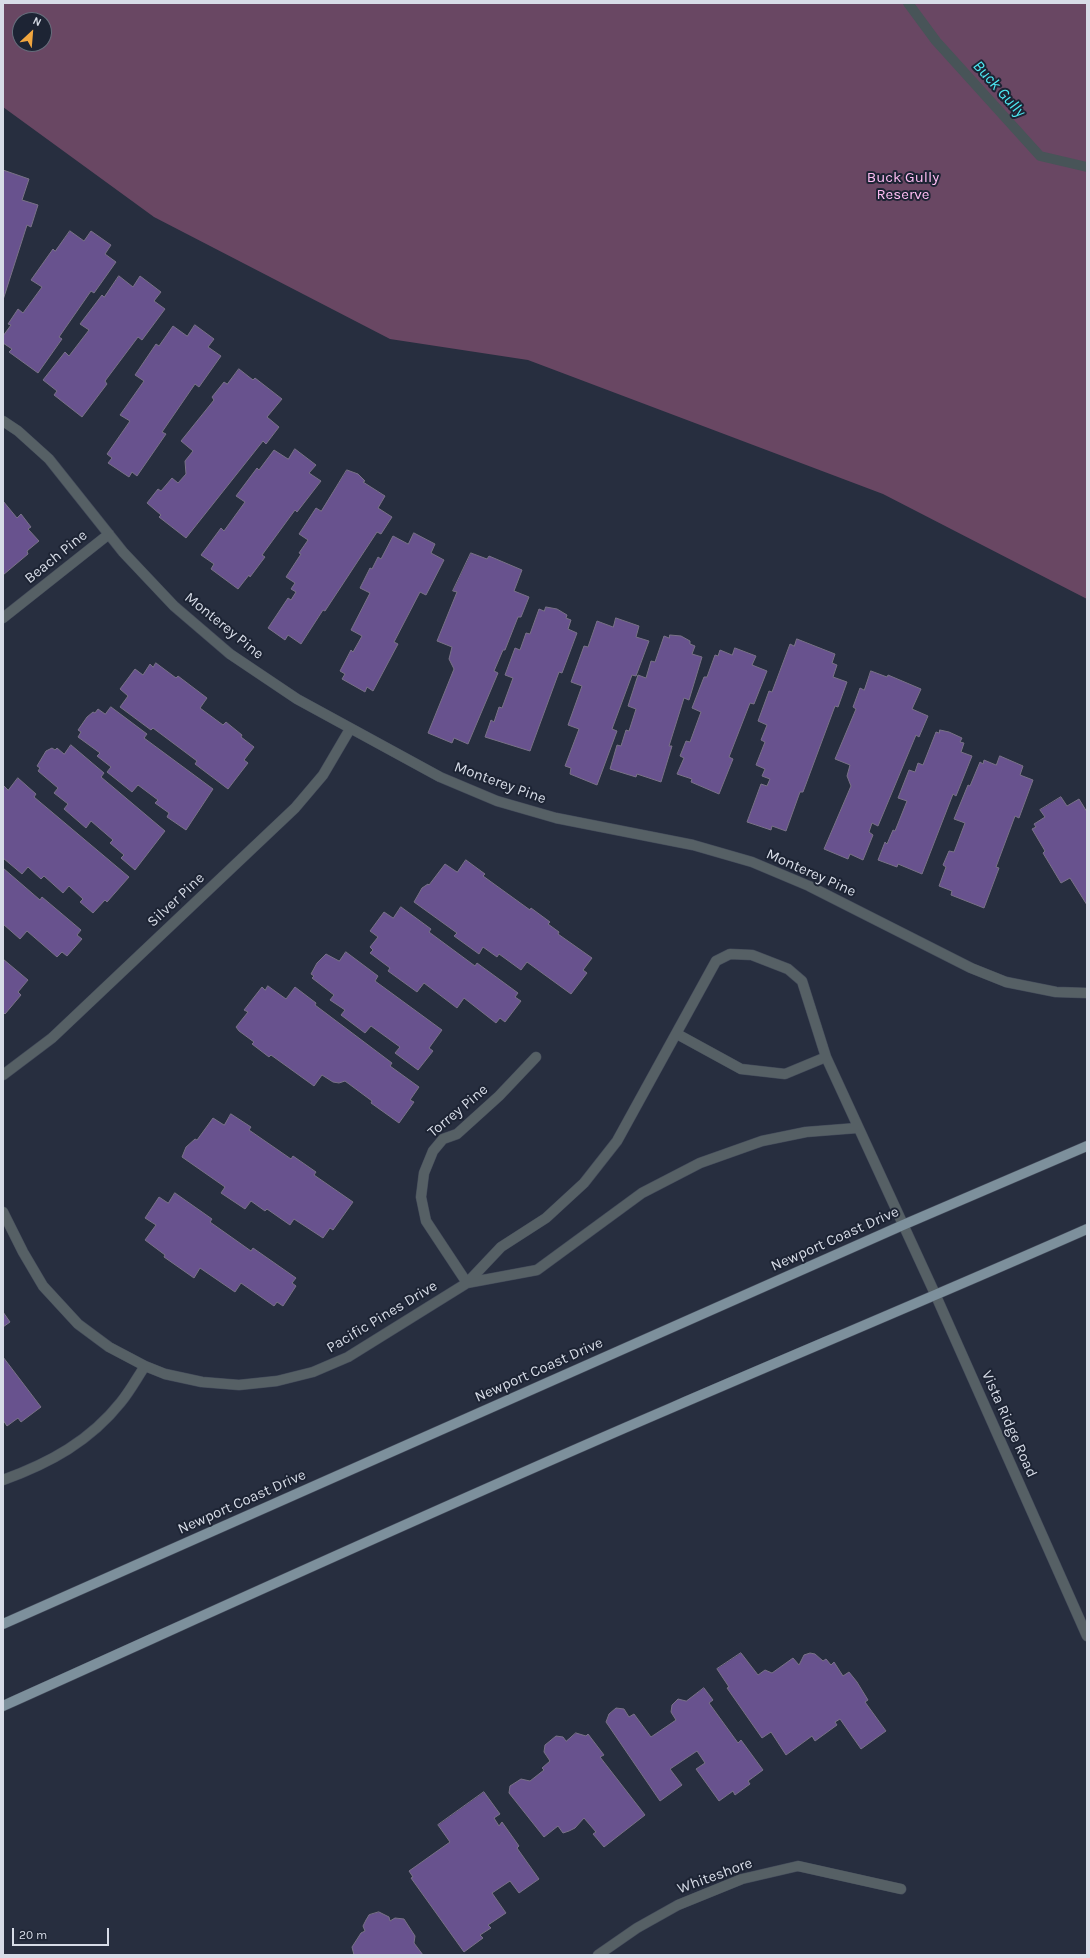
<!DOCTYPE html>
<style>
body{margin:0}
#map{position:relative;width:1090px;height:1958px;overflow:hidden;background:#272e3f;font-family:Karla,sans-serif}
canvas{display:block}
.frame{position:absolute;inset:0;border:4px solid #d7dce7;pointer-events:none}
.north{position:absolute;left:12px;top:12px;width:40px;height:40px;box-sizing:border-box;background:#1d2434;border:1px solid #676e7c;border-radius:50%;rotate:26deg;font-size:11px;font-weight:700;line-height:16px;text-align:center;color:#d7dce7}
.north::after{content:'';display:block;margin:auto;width:14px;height:18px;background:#f1a63f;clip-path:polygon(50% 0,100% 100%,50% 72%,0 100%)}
.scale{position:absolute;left:12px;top:1928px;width:97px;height:18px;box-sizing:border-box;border:2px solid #d7dce7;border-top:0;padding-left:5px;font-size:12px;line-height:14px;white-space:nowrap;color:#d7dce7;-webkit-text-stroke:3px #1d2434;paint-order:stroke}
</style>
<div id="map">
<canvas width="1090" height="1958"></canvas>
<div class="frame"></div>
<div class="north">N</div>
<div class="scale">20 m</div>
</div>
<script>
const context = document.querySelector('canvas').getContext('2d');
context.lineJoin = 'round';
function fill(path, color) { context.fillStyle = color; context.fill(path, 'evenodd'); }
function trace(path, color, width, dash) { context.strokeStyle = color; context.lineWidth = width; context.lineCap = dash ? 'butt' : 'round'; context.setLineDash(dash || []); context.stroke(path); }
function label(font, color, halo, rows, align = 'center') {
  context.font = font + ' Karla,sans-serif'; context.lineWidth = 4; context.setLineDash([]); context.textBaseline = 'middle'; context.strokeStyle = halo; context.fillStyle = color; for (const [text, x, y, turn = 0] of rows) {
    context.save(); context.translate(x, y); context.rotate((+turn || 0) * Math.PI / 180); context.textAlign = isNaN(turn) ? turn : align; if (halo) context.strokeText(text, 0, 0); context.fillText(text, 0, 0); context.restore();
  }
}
const green = new Path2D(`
 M 3,3 L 1087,3 L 1087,599 L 883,494 L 528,360 L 390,339 L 154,217 L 3,107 ZM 20,20 L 44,20 L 44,44 L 20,44 Z`);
const stream = new Path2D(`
 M 908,3 L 936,41 L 1040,156 L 1087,167`);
const building = new Path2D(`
 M 3,170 L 29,179 L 22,200 L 38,205 L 31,227 L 27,225 L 3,300 Z
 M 70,231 L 84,241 L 91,231 L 111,245 L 105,254 L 116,262 L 94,293 L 91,291 L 59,337 L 62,339 L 38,373 L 9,352 L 12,349 L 3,343 L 3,336 L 11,325 L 8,324 L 18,309 L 23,313 L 42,287 L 31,280 L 53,249 L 55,251 Z
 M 119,276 L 133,287 L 140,276 L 161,292 L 154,301 L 165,309 L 142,340 L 138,337 L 105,381 L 107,384 L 82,417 L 54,395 L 57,391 L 43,380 L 65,352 L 69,356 L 89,330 L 80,324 L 102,295 L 104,297 Z
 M 195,325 L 214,339 L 208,347 L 221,356 L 199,387 L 195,384 L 162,432 L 166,434 L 137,476 L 132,472 L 129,477 L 108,463 L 112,458 L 107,454 L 130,421 L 120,415 L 144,381 L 135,375 L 156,344 L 159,346 L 173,326 L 187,336 Z
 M 239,369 L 253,380 L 255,378 L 282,399 L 267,417 L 279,427 L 266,444 L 263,441 L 186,538 L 159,517 L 161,515 L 147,503 L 158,489 L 161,491 L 172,478 L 178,483 L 186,474 L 185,461 L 193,451 L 181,441 L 214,400 L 212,397 L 224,382 L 227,384 Z
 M 295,449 L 316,465 L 309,473 L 321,481 L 297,512 L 295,510 L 262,555 L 265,557 L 250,577 L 249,575 L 238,589 L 211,569 L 214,564 L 201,555 L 221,528 L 224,531 L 245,502 L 236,496 L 257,468 L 259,470 L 274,450 L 288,459 Z
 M 347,470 L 358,474 L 365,481 L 363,482 L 385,496 L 378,508 L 392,517 L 381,534 L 377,532 L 325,611 L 323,610 L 301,644 L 288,635 L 285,640 L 268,628 L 288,598 L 291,600 L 296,592 L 291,589 L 295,583 L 286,577 L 301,554 L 299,553 L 308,540 L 299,534 L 316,508 L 321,511 Z
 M 3,501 L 17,518 L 21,514 L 31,527 L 28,529 L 39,541 L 27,551 L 28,554 L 3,575 Z
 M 414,533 L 435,544 L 431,553 L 444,560 L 426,595 L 420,592 L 394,642 L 398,644 L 373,691 L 367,687 L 365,692 L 342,679 L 345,674 L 340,671 L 351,650 L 353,652 L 362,636 L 351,630 L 370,593 L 360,588 L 370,568 L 372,569 L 378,557 L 381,559 L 393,536 L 408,544 Z
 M 471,553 L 487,559 L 489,556 L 522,570 L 514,591 L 529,597 L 521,617 L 518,617 L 505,650 L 503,650 L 494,671 L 498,673 L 468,744 L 454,738 L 452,743 L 428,733 L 454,669 L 449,659 L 452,647 L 437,641 L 457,592 L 453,591 Z
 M 546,607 L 557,609 L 567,615 L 566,618 L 571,620 L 568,629 L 577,633 L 562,673 L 559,672 L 530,751 L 485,737 L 491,720 L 494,722 L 499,707 L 502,708 L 513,678 L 505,675 L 515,648 L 520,650 L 526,633 L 530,634 L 539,609 L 544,611 Z
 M 616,618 L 639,626 L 636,637 L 649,641 L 636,676 L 632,675 L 612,729 L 617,731 L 597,785 L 570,774 L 571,768 L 565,766 L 579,729 L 568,725 L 582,686 L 571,682 L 584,646 L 588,647 L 597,621 L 613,627 Z
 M 670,635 L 681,636 L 690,641 L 690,644 L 695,646 L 692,654 L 702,657 L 689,700 L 684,698 L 669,746 L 672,746 L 661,782 L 637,774 L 636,777 L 610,769 L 617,745 L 621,746 L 626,730 L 629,731 L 636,709 L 628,706 L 638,675 L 646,678 L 651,661 L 655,662 L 664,636 L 669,638 Z
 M 797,639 L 835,654 L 832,663 L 837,665 L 833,677 L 847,682 L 838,707 L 835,706 L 803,792 L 800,792 L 786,831 L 772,826 L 771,830 L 747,822 L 761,784 L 767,786 L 770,779 L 762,776 L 765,769 L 756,765 L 765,742 L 761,740 L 767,725 L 758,721 L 769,691 L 772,692 L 790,644 L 794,646 Z
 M 735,648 L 756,656 L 752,665 L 767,671 L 754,704 L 750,703 L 729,757 L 733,759 L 719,794 L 691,782 L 692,779 L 677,774 L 684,758 L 680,756 L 686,741 L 690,742 L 701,712 L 692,708 L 704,677 L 707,677 L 715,655 L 718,656 L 720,650 L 732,655 Z
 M 156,663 L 176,678 L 178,676 L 207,698 L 200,708 L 223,725 L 226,722 L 242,735 L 241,737 L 254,747 L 244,760 L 248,763 L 228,789 L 195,764 L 197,761 L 153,728 L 151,730 L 120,707 L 128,696 L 120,689 L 135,669 L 143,675 L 150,664 L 153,667 Z
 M 871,671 L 887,677 L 888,675 L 921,689 L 912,709 L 928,716 L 919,737 L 916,735 L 878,826 L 872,823 L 869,832 L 873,835 L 863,860 L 850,854 L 848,859 L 824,849 L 851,786 L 847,776 L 850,765 L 835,759 L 856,709 L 853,707 L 860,688 L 864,690 Z
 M 111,707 L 147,734 L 144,738 L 213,789 L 186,830 L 167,817 L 169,813 L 155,803 L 158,800 L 138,785 L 132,792 L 107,772 L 111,767 L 97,756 L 100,753 L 78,737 L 81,732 L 78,730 L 87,717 L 93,712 L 95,713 L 98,709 L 105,714 Z
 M 940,730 L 949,732 L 962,738 L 960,742 L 964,743 L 961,752 L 972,756 L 956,796 L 953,794 L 922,874 L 898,864 L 897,867 L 878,860 L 885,842 L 887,844 L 893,830 L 895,831 L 907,801 L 898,798 L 909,770 L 915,772 L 918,763 L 923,765 L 936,732 L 939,733 Z
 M 71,745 L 104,773 L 101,777 L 165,831 L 135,870 L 121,858 L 124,855 L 110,843 L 113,840 L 91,821 L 86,828 L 64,809 L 68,804 L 54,793 L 58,788 L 38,771 L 40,768 L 37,766 L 46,751 L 52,748 L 55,750 L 57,748 L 64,754 Z
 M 1000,756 L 1023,766 L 1020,775 L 1033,780 L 1019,818 L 1015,816 L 996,867 L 999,868 L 984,908 L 951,895 L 952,891 L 939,886 L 946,867 L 943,865 L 949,851 L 954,852 L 965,823 L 954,819 L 968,785 L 970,786 L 980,762 L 983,764 L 984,760 L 996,765 Z
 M 18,778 L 36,794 L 34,797 L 129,877 L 107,902 L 105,900 L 93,913 L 80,902 L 83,899 L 69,886 L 63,893 L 44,876 L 41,879 L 28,867 L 22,874 L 3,858 L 3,785 L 8,790 Z
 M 1061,797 L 1067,806 L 1079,799 L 1087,812 L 1087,905 L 1070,878 L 1061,883 L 1043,853 L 1045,851 L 1032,829 L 1036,827 L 1034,824 L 1045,817 L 1040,810 Z
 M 466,860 L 485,874 L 483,876 L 530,910 L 531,908 L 550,922 L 548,924 L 559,932 L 558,934 L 592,958 L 583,970 L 587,973 L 571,994 L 527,962 L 521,970 L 499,954 L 497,957 L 483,947 L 479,954 L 454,936 L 457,933 L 414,902 L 422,888 L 428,884 L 429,885 L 445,864 L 457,872 Z
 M 3,868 L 40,900 L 42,897 L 81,930 L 77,935 L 82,939 L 67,956 L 62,952 L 57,957 L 27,931 L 20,939 L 3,924 Z
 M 401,907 L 431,929 L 429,932 L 475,966 L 477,963 L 518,993 L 515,997 L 521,1001 L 505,1022 L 500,1018 L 496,1023 L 464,998 L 457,1008 L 424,983 L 417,992 L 388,971 L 390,968 L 370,953 L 373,950 L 370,947 L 378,937 L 370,931 L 384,912 L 393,918 Z
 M 346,952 L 378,976 L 375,981 L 442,1030 L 429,1048 L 433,1051 L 418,1070 L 395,1053 L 400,1047 L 371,1026 L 365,1033 L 341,1015 L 345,1010 L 330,1000 L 334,995 L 312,978 L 314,976 L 311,974 L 317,963 L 326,954 L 339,961 Z
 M 3,959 L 28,980 L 18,992 L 21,995 L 5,1014 L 3,1012 Z
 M 268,986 L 286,999 L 295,987 L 316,1003 L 315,1005 L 392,1063 L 390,1066 L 419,1087 L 410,1100 L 414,1102 L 399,1123 L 371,1103 L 372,1101 L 345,1081 L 339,1083 L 333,1082 L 322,1075 L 314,1086 L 271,1055 L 269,1057 L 252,1044 L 254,1042 L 239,1031 L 236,1027 L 248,1012 L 244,1010 L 262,987 L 265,990 Z
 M 231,1114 L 251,1127 L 249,1130 L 291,1159 L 293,1156 L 316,1172 L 314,1175 L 353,1202 L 333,1230 L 330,1228 L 323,1238 L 294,1219 L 290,1225 L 267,1209 L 265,1211 L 251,1201 L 245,1209 L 221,1193 L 225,1187 L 182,1157 L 186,1147 L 195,1139 L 197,1140 L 213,1118 L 224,1125 Z
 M 175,1193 L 212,1219 L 210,1222 L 251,1251 L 253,1248 L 296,1278 L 292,1283 L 296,1286 L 283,1306 L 277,1302 L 274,1306 L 241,1283 L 235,1292 L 200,1268 L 194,1278 L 164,1257 L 165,1255 L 145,1240 L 156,1225 L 145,1218 L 159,1197 L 168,1203 Z
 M 3,1312 L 10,1322 L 3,1327 Z
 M 3,1357 L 41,1407 L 21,1422 L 18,1418 L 7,1426 L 3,1420 Z
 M 741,1653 L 758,1675 L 765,1670 L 772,1673 L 793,1658 L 799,1665 L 804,1655 L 810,1653 L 815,1654 L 823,1661 L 826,1659 L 831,1665 L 834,1662 L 843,1676 L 849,1672 L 857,1682 L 868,1700 L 865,1702 L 886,1731 L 861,1749 L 840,1719 L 835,1722 L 837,1725 L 815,1741 L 812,1736 L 786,1755 L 771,1732 L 762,1738 L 727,1688 L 729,1687 L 717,1669 Z
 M 704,1688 L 713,1700 L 709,1703 L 738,1743 L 741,1740 L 763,1770 L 748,1781 L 750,1784 L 735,1795 L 733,1791 L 719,1801 L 696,1769 L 705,1763 L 697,1751 L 670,1769 L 682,1785 L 660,1801 L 606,1722 L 609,1714 L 616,1708 L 624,1709 L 629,1717 L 634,1714 L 651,1737 L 676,1720 L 671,1712 L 672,1705 L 678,1699 L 686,1701 Z
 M 576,1733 L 586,1736 L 588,1734 L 604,1755 L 600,1757 L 645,1815 L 604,1847 L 593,1834 L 596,1832 L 584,1818 L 575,1828 L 569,1831 L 563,1833 L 558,1826 L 544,1837 L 509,1793 L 510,1786 L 521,1779 L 530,1781 L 544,1770 L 542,1768 L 550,1761 L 544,1752 L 545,1745 L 556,1736 L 563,1737 L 566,1741 Z
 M 484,1792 L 500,1814 L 494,1818 L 499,1826 L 502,1822 L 519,1846 L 517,1848 L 539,1879 L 519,1893 L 510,1881 L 492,1893 L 506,1913 L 488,1925 L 491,1928 L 480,1935 L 483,1938 L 464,1952 L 411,1878 L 413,1877 L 409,1871 L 450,1842 L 438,1825 Z
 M 379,1912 L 389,1917 L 390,1921 L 395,1918 L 404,1919 L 415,1936 L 414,1943 L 423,1955 L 354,1955 L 352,1947 L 361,1933 L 365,1931 L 363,1926 L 366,1920 L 369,1915 Z`);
const minor = new Path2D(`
 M 3,421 L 18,431 L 49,459 L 123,552 L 174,606 L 230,654 L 297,699 L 440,777 L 497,801 L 556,818 L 693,845 L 752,862 L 809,886 L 971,968 L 1006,982 L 1056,992 L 1087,993
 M 3,618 L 109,534
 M 826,1057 L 936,1296 L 1087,1636
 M 3,1075 L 52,1038 L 295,808 L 323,775 L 350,729
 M 3,1212 L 23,1252 L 43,1286 L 78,1324 L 109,1347 L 145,1366 L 165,1374 L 202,1382 L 239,1385 L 277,1381 L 313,1372 L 348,1357 L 467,1283 L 501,1247 L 546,1218 L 584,1183 L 617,1141 L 716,961 L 730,954 L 752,955 L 788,969 L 802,981 L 826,1057 L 785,1074 L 741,1069 L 677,1034
 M 467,1283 L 537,1270 L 642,1193 L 700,1163 L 762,1141 L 806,1132 L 857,1128
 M 467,1283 L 426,1221 L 421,1197 L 424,1173 L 433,1151 L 443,1139 L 457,1134 L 499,1096 L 536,1057
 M 3,1480 C 50,1463 90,1441 121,1402 C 130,1391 137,1378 145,1366
 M 598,1955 L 637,1928 L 678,1905 L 742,1879 L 798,1866 L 901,1889`);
const major = new Path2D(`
 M 3,1624 L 903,1225 L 1087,1146
 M 3,1706 C 225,1606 447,1504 671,1408 C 810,1348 949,1290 1087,1229`);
const parkNames = [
 ["Buck Gully",903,178],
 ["Reserve",903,195]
];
const streetNames = [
 ["Beach Pine",56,557,-39],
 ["Monterey Pine",224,626,39],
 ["Monterey Pine",500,783,20],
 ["Monterey Pine",811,873,24],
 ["Silver Pine",176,900,-43],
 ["Torrey Pine",458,1111,-40],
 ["Newport Coast Drive",835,1239,-24],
 ["Pacific Pines Drive",382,1317,-31],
 ["Newport Coast Drive",539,1370,-24],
 ["Vista Ridge Road",1009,1424,66],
 ["Newport Coast Drive",242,1502,-24],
 ["Whiteshore",715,1876,-20]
];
const waterNames = [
 ["Buck Gully",999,89,48]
];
fill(green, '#694763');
trace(stream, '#485458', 10);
fill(building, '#68528e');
trace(building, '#797287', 1);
trace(minor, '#434a5a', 11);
trace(major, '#434a5a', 11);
trace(minor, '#566065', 10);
trace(major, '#7d909c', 10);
label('15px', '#ffbef4', '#1d2434', parkNames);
label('15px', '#d7dce7', '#1d2434', streetNames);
label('italic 16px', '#4de8f2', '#1d2434', waterNames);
</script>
